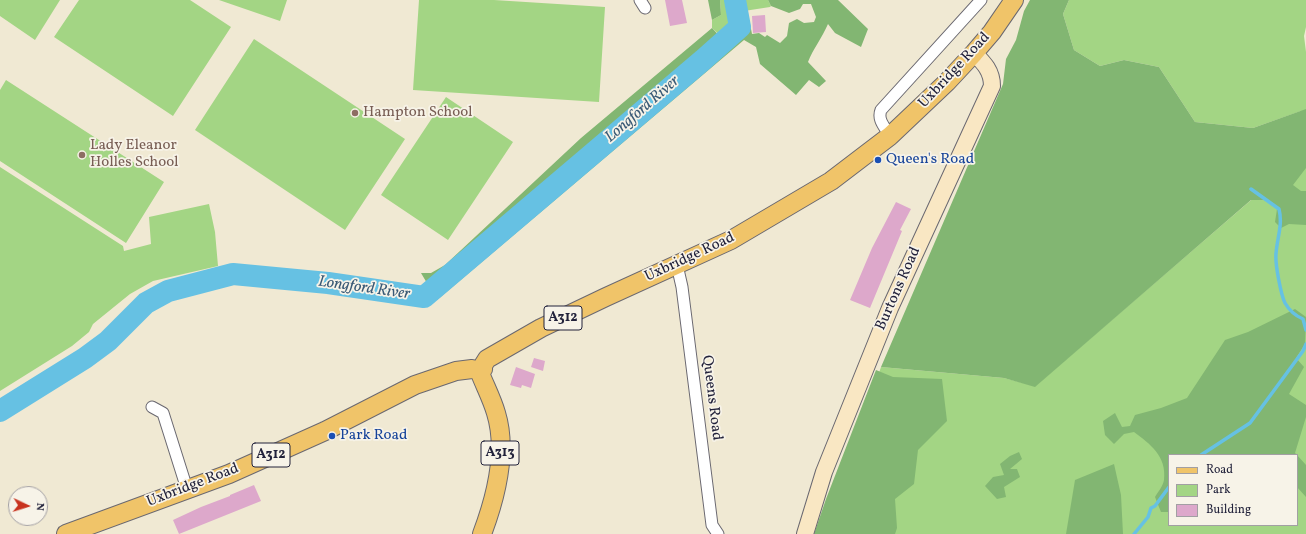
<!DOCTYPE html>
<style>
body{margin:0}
#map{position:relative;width:1306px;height:534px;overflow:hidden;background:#f0e9d3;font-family:Vollkorn,serif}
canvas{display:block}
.legend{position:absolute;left:1168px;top:454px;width:130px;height:72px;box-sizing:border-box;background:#f7f3e8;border:1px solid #a29fa3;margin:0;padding:5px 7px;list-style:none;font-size:12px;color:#22223b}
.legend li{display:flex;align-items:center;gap:8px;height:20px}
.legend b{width:20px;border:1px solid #a29fa3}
.north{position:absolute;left:8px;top:486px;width:40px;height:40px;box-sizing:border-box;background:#f7f3e8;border:1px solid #a29fa3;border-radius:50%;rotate:94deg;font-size:11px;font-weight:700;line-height:16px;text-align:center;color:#22223b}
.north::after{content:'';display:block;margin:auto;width:14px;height:18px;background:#c8321e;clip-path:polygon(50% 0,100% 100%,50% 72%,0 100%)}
</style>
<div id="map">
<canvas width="1306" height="534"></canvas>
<ul class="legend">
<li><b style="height:5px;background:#f0c469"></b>Road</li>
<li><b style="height:11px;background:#a3d584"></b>Park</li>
<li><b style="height:11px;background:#dda8cb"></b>Building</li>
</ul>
<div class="north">N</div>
</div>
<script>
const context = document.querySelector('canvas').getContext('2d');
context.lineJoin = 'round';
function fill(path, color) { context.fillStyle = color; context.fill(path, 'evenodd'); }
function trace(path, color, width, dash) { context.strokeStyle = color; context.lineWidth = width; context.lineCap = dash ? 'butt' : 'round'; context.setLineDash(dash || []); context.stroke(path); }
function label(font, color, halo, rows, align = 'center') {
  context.font = font + ' Vollkorn,serif'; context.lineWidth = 3.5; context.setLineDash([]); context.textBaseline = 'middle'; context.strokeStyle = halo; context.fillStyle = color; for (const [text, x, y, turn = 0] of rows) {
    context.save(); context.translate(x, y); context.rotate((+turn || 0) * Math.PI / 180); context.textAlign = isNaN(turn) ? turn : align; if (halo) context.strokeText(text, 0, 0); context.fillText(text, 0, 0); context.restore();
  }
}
const green = new Path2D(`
 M 0,0 L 60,0 L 35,40 L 0,16 Z
 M 79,0 L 190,0 L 231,27 L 173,116 L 54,37 Z
 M 219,0 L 287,0 L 280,21 Z
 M 419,0 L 494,0 L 605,7 L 599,102 L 413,90 Z
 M 720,0 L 729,0 L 735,25 L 723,38 L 712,28 L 712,20 L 721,15 Z
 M 743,0 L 768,0 L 771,6 L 770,7 L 744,11 Z
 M 1069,0 L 1306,0 L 1306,27 L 1304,36 L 1306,52 L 1306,534 L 825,534 L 881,367 L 1004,378 L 1035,386 L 1264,189 L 1301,111 L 1253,128 L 1195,122 L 1159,67 L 1124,60 L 1100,66 L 1074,50 L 1063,14 ZM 1169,455 L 1297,455 L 1297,525 L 1169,525 Z
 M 254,39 L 405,139 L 345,230 L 195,130 Z
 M 6,80 L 164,182 L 126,243 L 0,161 L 0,90 Z
 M 446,97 L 513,142 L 448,240 L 381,195 Z
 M 0,167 L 123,246 L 124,251 L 151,244 L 149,217 L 209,204 L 215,232 L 218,266 L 153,281 L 130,294 L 93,324 L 89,332 L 72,346 L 0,391 Z`);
const forest = new Path2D(`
 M 708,0 L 720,0 L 721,15 L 712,20 Z
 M 768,0 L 838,0 L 868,29 L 861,47 L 835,33 L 828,24 C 822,38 813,49 808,62 L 826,81 L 819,87 L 809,80 L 796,95 L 760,64 L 756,47 L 744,40 L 437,300 L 421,273 L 431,273 L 445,265 L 581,138 L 712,28 L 727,44 L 744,25 L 750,24 L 752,34 L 759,33 L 765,37 L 767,35 L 780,43 L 787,36 L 789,23 L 797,19 L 804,23 L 814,22 L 816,17 L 811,4 L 803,4 L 800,9 L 789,13 L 771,6 Z
 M 1030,0 L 1069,0 L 1063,14 L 1074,50 L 1100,66 L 1124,60 L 1159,67 L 1195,122 L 1253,128 L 1306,109 L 1306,168 L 1293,185 L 1301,191 L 1306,191 L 1306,225 L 1289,224 L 1281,228 L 1275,222 L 1277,209 L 1267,200 L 1251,200 L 1035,387 L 1004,378 L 881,367 L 1003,84 L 1006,59 L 1016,40 L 1024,11 Z
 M 1295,309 L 1306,317 L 1305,344 L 1296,358 L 1304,367 L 1289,394 L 1306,405 L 1306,417 L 1295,453 L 1297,455 L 1169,455 L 1169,512 L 1161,512 L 1155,497 C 1158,492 1163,486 1164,480 C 1167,456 1150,444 1134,432 L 1124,434 L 1114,444 L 1105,435 L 1103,421 L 1115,413 L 1122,427 L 1130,426 L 1135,415 L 1161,408 L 1187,398 L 1225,340 L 1248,332 Z
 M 876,370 L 893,377 L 942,379 L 947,421 L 918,450 L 914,484 L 895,499 L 897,528 L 895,534 L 814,534 L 826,499 Z
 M 1019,452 L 1022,459 L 1010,469 L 1017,469 L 1020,477 L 1004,487 L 1006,497 L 997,499 L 985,486 L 993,477 L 1004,475 L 1000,464 L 1010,456 Z
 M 1297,455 L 1306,465 L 1306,497 L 1297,487 Z
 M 1114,464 L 1121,495 L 1123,534 L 1066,534 L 1075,480 Z`);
const stream = new Path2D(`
 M 1251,189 L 1279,209 C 1283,225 1277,238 1276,254 C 1275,264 1281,295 1285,303 C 1289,310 1296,316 1303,319 L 1306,330
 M 1201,455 L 1250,423 L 1303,351 L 1306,344
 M 1134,534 L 1148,517 L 1151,508 L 1155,506 L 1169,487`);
const river = new Path2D(`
 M 0,411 L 85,358 L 108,341 L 146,303 L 168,291 L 233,274 L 328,283 L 424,297 L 703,60 L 740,27 L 735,0`);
const building = new Path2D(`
 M 665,0 L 682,0 L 687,23 L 670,26 Z
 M 765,15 L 766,32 L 753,33 L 752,16 Z
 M 896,202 L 911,209 L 900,230 L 902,231 L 870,308 L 850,300 L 872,248 Z
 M 534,358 L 545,361 L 543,371 L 531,367 Z
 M 516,367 L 535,374 L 531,388 L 522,385 L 521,388 L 510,385 Z
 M 254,485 L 261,501 L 179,534 L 173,520 L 201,507 L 230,496 L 230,495 Z`);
const street = new Path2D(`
 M 640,0 L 645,8
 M 890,136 C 885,127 877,120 881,110 L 981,0
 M 677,265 L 682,287 L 712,525 L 718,534
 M 152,407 L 163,413 L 187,489`);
const secondary = new Path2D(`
 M 805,534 L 824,472 L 890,308 L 992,86 C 992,71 984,63 974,53`);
const primary = new Path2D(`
 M 480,373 L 483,369 L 482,367 L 487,359 L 541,328 L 606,297 L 731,240 L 831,181 L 890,136 L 947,82 L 974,53 L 992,32 L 1014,0
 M 480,373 C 485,386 492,399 496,413 C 508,452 496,497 482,534
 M 66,534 L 229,474 L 325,431 L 415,385 L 456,371 L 472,369`);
const markers = [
 [355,113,4,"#8d6e63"],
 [82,155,4,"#8d6e63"],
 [878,160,4,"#1a4fb4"],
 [332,436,4,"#1a4fb4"]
];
const shields = [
 [563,318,38],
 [500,453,38],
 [271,455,38]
];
const shieldNames = [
 ["A312",563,318],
 ["A313",500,453],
 ["A312",271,455]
];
const streetNames = [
 ["Uxbridge Road",955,71,-47],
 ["Uxbridge Road",690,258,-25],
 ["Burtons Road",899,289,-66],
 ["Queens Road",711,398,83],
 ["Uxbridge Road",193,486,-21]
];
const educationNames = [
 ["Hampton School",363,113],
 ["Lady Eleanor",90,146],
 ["Holles School",90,163]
];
const transitNames = [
 ["Queen's Road",886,160],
 ["Park Road",340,436]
];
const waterNames = [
 ["Longford River",643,110,-41],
 ["Longford River",364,289,8]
];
fill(green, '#a3d584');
fill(forest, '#82b672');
trace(stream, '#66c1e3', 3.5);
trace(river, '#66c1e3', 22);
fill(building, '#dda8cb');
trace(street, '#6a6870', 13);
trace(secondary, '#6a6870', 18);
trace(primary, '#6a6870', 20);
trace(street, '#fff', 11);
trace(secondary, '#f9e7c3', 16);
trace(primary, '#f0c469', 18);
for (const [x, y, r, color] of markers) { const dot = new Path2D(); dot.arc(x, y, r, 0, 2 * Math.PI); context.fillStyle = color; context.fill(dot); trace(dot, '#f7f3e8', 1.5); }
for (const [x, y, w] of shields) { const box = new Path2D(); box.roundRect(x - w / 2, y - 12, w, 24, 3); context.fillStyle = '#f7f3e8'; context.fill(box); trace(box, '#22223b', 1); }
label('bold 14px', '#22223b', null, shieldNames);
label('15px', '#22223b', '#f7f3e8', streetNames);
label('15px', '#785e54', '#f7f3e8', educationNames, 'left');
label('15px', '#164399', '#f7f3e8', transitNames, 'left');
label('italic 16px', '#3a5a76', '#f7f3e8', waterNames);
</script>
